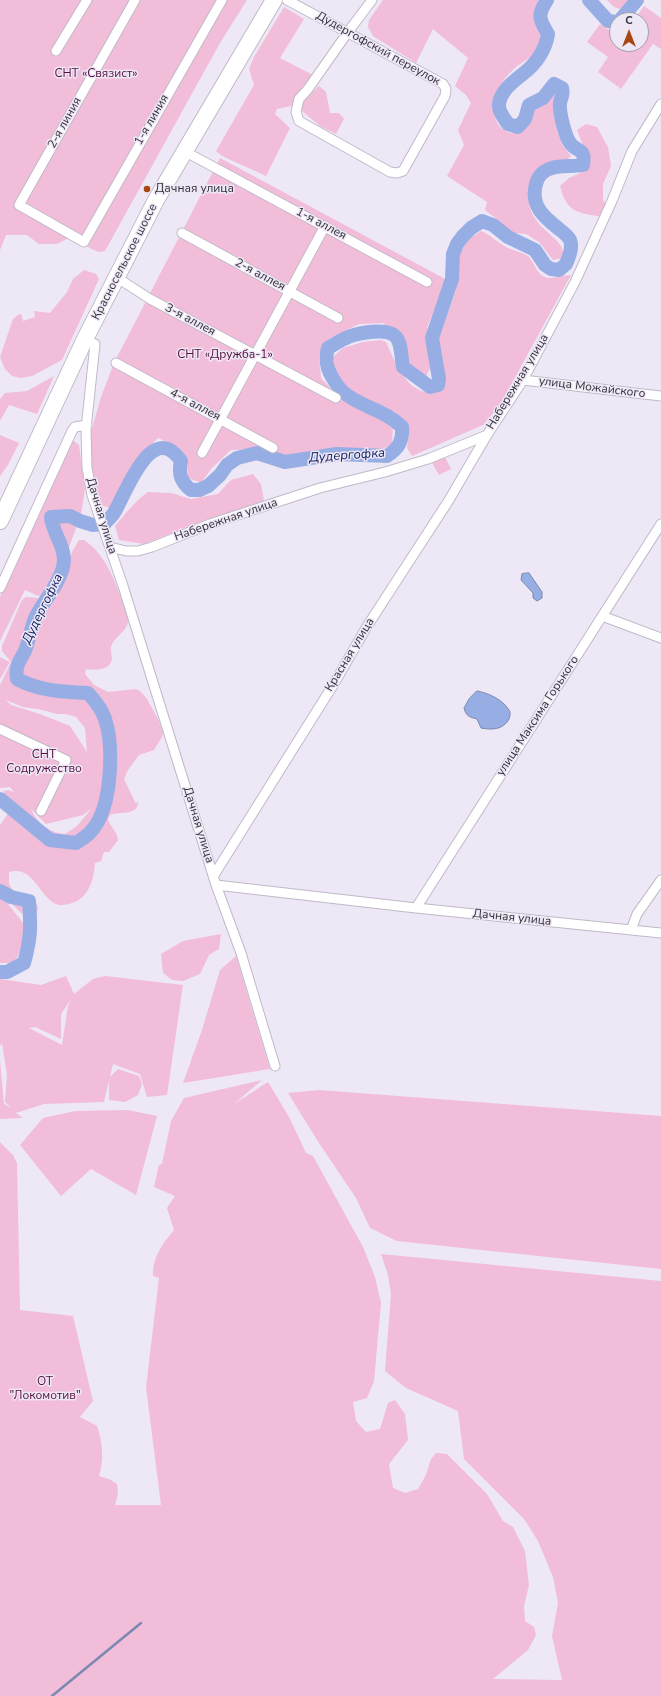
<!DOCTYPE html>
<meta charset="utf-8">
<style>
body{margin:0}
#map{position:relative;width:661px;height:1696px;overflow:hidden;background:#eee7f6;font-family:"Nunito Sans",sans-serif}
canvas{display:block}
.north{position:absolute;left:609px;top:12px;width:40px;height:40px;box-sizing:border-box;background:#eee7f6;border:1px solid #a49faa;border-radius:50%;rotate:0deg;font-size:11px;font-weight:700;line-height:16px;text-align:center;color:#353238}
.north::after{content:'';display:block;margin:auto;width:14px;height:18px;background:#a94511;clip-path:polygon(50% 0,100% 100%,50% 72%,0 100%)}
</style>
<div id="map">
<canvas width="661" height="1696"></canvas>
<div class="north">С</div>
</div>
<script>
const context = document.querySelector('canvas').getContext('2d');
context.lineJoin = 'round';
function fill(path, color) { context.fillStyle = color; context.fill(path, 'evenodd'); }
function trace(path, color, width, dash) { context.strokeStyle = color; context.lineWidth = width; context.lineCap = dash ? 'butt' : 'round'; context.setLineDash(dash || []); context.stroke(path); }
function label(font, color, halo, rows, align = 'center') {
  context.font = font + ' "Nunito Sans",sans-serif'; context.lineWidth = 3; context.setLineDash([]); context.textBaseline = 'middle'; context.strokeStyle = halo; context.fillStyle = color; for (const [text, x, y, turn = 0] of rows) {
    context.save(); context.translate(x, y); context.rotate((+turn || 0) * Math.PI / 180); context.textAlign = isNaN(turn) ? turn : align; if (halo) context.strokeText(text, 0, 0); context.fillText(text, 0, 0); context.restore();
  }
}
const green = new Path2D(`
 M 0,0 L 247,0 L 220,43 L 105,251 L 99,252 L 89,248 L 86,241 L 69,238 L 57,244 L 39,244 L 27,235 L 6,235 L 0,250 Z
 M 383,0 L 538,0 L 535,19 L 543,38 C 541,41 541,46 538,49 C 533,57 522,62 515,68 C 499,82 488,102 497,122 C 502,132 510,134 520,133 C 530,124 528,117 535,108 C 539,103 545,100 549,94 L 556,94 L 554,116 L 558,134 L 563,146 L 571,156 C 567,161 562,161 555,163 C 538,166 531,175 529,192 C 524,230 568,235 563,258 L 553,260 L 539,242 L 526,234 L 514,233 L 503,227 L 497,219 L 485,210 L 487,202 L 447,176 L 464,145 L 458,130 L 471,103 L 466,95 L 455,86 L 468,58 L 433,29 L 416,63 L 373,36 L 368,27 L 369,20 Z
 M 607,0 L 628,0 L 620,9 L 614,7 Z
 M 644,6 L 661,18 L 661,49 L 653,44 L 621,89 L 598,72 L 608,57 L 587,42 L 600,24 L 617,36 L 617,44 L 641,44 L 641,20 L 634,20 Z
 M 284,7 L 304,19 L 280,58 L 313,75 L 291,106 L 277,109 L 275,114 L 290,128 L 266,176 L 222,156 L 216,151 L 254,85 L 249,69 L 254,57 Z
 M 319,86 L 326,92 L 330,113 L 339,113 L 344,119 L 336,134 L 320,126 L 301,110 L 304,100 Z
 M 586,124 L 597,127 L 608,147 L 611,166 L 603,184 L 603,200 L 609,208 L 604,217 C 579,213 567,214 560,186 L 569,178 L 585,171 C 589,157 582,144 577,130 Z
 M 220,158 L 447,280 L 428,325 L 426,340 L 431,366 L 425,379 L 406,361 L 399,334 L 383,323 L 359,324 L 327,340 L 319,357 L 321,378 L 338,396 L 393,426 L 392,445 L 376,451 L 339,451 L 286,456 L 257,449 L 231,450 L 212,468 L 201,483 L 188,478 C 187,449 183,449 158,438 C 137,457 124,485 110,508 L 101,505 L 90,468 L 91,432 L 101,397 L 114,363 Z
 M 481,231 C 491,235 498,243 508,248 C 514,251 523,252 528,256 C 535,263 537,277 549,278 C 556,278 563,275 571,275 L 500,405 L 483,425 L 412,456 L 407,448 C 409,438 410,433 405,424 C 395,404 372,407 355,397 C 342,390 335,377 329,364 L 333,357 L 343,348 L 363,342 L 381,340 L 386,342 L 399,371 L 411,385 L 421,391 L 431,393 L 438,390 L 441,383 L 441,364 L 437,352 L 437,340 L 444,324 L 456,290 L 457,257 L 470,238 Z
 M 84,270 L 96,274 L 99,279 L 62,360 L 32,376 L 21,378 L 12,376 L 5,369 L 0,357 L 13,319 L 18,315 L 21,314 L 23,321 L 35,317 L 34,311 L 50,313 L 67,292 L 73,279 Z
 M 54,376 L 37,414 L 9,405 L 0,421 L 0,399 L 5,393 L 27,391 Z
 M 0,435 L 19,443 L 8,465 L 0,476 Z
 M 74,441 L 79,445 L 85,489 L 81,514 L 62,567 L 41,597 L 25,590 L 0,641 L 0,597 L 64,445 Z
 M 445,457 L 451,469 L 439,475 L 432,463 Z
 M 253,474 L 261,484 L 264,501 L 203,521 L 144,544 L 119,540 L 115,526 C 125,514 135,501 148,492 L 171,493 L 191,499 L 218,494 L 231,480 Z
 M 79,540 L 84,540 C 105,554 114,578 122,601 C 125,608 129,614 128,622 C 126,633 114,636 111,647 C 110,651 112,655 112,659 C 110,671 95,670 86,669 L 85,674 L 94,685 L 108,692 L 136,689 L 140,691 L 147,699 L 158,719 L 163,733 L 162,737 L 154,750 L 139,755 L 128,770 L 124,779 L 136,804 L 138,801 C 139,816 120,811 110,815 L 108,819 C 110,827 117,831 118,840 L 109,852 L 104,852 L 101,861 L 95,863 C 94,880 88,900 69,904 C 64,905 59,906 54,903 C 38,893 32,865 9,872 L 9,884 L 13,891 L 36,903 L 38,907 L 36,916 C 33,916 29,917 26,916 C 18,913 3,893 0,885 L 0,825 L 7,815 L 8,805 L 3,796 L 4,791 L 8,790 L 14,792 L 10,787 L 0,788 L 0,685 L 11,662 L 2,651 L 2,646 L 22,600 L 26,597 L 50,599 L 54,596 L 62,585 L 72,552 ZM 6,700 L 23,707 L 38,709 L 57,714 L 66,714 L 76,717 L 85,728 L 87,752 L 70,726 L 40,714 L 11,705 ZM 92,808 L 77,826 L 65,834 C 50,833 37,824 31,809 L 46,824 L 83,815 Z
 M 0,657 L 10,662 L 0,679 Z
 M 0,894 L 28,929 L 15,963 L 0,963 Z
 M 221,934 L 219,949 L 209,955 L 200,974 L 183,981 L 172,980 L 163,973 L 161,954 L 183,941 Z
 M 236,956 L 270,1069 L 183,1083 L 202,1030 L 220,970 Z
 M 66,976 L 74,994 L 93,979 L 105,976 L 183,985 L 167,1095 L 147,1097 L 140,1074 L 113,1064 L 110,1077 L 118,1069 L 139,1076 L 142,1084 L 138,1095 L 125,1102 L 109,1100 L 109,1081 L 104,1102 L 44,1104 L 16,1113 L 23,1118 L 0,1119 L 0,1060 L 4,1104 L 11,1108 L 5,1102 L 7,1075 L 2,1043 L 0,1046 L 0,979 L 41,985 ZM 72,998 L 68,1006 L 62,1045 L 29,1028 L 35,1027 L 61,1039 L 61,1014 Z
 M 262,1080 L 234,1104 L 268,1082 L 289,1117 L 306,1153 L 313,1156 L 363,1247 L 375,1277 L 381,1303 L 374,1381 L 367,1398 L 353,1402 L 356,1421 L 366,1432 L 380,1429 L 388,1403 L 395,1400 L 405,1414 L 408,1440 L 389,1464 L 393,1488 L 405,1493 L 418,1489 L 426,1475 L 431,1459 L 436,1453 L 447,1454 L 487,1494 L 503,1521 L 513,1527 L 525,1551 L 529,1585 L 524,1606 L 525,1621 L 534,1627 L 536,1635 L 528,1650 L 493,1679 L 562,1680 L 552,1636 L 558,1603 L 553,1577 L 538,1541 L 524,1519 L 464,1459 L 458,1411 L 406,1388 L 385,1371 L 391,1294 L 388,1275 L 381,1254 L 661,1281 L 661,1696 L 0,1696 L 0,1142 L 13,1155 L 17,1163 L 20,1310 L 73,1316 L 93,1401 L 80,1417 L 97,1426 C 103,1444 104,1458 99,1476 L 109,1479 L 117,1484 L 118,1494 L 115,1505 L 161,1505 L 146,1387 L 159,1278 L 153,1276 C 152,1258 163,1243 174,1230 L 167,1208 L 175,1196 L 154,1187 L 159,1165 L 162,1164 L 171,1121 L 184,1098 Z
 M 319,1090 L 661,1116 L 661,1269 L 397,1241 L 370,1228 L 356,1198 L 319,1143 L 288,1093 Z
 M 128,1110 L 157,1116 L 136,1195 L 91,1169 L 61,1196 L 20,1145 L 43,1118 L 75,1111 Z`);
const water = new Path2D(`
 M 529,573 L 542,592 L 542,598 L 537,601 L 533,598 L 533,593 L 521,580 L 522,574 Z
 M 477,691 C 489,693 503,700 509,710 C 511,713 510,716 509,719 C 503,730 492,730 481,728 L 477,719 C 469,717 466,716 464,708 L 469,699 Z`);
const stream = new Path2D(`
 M 52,1696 L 141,1623`);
const river = new Path2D(`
 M 589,0 L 608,21 L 617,22
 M 620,20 L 637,0
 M 0,799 L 50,840 L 76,843 C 82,839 89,835 93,829 C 112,806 114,746 105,719 C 102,709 95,701 88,693 C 64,692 39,691 17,679 C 15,666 19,662 25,651 C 29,640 31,629 35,618 C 43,602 59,584 63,567 C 68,549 52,533 51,517 L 70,516 L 80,521 L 93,525 L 104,524 C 107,521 111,517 114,513 C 126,493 152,418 181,461 C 178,474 181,482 191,490 L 199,490 L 208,486 L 220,475 L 227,465 L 237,458 L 257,453 L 285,462 L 337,454 L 387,456 C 399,448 403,441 402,427 C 384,409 362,408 343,392 C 339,388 335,382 332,377 C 326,367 325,359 328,348 C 335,344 341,340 348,337 C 358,333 388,327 396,337 C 402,344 401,358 403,367 L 430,387 L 438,385 L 439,379 L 432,338 L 452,279 L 453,254 L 457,244 L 463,236 L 471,228 L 482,221 L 493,225 L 508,237 L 535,250 L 545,265 L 551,269 L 559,270 L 566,264 C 569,257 573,248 570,240 C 568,236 563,232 559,229 C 544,217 530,206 536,184 C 538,176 544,170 552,168 C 562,165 573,167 583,165 C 586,147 577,153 570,143 C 565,136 559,112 560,103 C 561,97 564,95 562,88 L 554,84 L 543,98 L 529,105 L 525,119 L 518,127 L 508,124 C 504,118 498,111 499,104 C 501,90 514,81 524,73 C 536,64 546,49 548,34 C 539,19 537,15 547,0
 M 0,891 L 11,897 L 29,901 C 31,927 31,938 24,963 L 7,972 L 0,972`);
const minor = new Path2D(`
 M 135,0 L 19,205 L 84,242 L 222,0
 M 287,0 L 443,84 L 446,89 L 445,96 L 403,171 L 397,173 L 390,172 L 299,121 L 296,112 L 299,99 L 308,89 L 348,32 L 372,0
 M 56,51 L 87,0
 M 184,151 L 427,282
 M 182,233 L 338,318
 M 116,277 L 150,299 L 336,398
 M 85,339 L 95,344 L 86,429 L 87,468 L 92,495 L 123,586 L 216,885 L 241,953 L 275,1066
 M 116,363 L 273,448
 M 523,380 L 661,396
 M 202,453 L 325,226
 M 110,547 L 126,551 L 138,551 L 152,547 L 210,524 L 320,488 L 385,472 L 428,459 L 487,435
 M 0,588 L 72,431 L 75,427 L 87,425
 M 602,616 L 661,638
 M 0,729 L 66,760 L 41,811
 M 214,875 L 335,682 L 366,628 L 449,500 L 487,435 L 523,380 L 575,282 L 612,201 L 632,151 L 661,104
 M 216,885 L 416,908 L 661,933
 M 416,908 L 661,524
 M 631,930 L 637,914 L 661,880`);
const trunk = new Path2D(`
 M 0,521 L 85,339 L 156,200 L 274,0`);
const markers = [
 [147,189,4,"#a94511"]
];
const streetNames = [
 ["Дудергофский переулок",378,49,29],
 ["1-я линия",152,120,-60],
 ["2-я линия",65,123,-61],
 ["1-я аллея",321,224,28],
 ["Красносельское шоссе",125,262,-63],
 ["2-я аллея",260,275,28],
 ["3-я аллея",190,320,28],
 ["Набережная улица",518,382,-59],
 ["улица Можайского",592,388,7],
 ["4-я аллея",195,405,28],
 ["Дачная улица",101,516,73],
 ["Набережная улица",226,520,-19],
 ["Красная улица",350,655,-59],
 ["улица Максима Горького",538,716,-57],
 ["Дачная улица",198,825,73],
 ["Дачная улица",512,918,6]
];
const parkNames = [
 ["СНТ «Связист»",96,74],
 ["СНТ «Дружба-1»",225,355],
 ["СНТ",44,755],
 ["Содружество",44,769],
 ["ОТ",45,1382],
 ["\"Локомотив\"",45,1396]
];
const poiNames = [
 ["Дачная улица",155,189]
];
const waterNames = [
 ["Дудергофка",347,456,-4],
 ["Дудергофка",43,609,-64]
];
fill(green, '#f1bdd9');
fill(water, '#97aee5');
trace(water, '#7a89b1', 1);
trace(stream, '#7a89b1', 2.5);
trace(river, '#97aee5', 14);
trace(minor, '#c0b9c8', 11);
trace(trunk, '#c0b9c8', 18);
trace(minor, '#fff', 9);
trace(trunk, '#fff', 16);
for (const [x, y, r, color] of markers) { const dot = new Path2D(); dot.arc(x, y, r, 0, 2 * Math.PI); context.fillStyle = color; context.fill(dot); trace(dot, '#eee7f6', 1.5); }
label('12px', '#353238', '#eee7f6', streetNames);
label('12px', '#550e3d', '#eee7f6', parkNames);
label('12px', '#353238', '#eee7f6', poiNames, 'left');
label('italic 13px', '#142565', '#eee7f6', waterNames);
</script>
